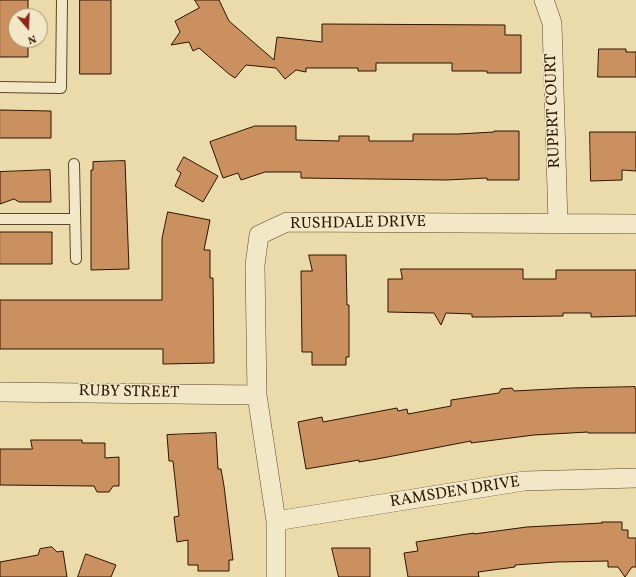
<!DOCTYPE html>
<style>
body{margin:0}
#map{position:relative;width:636px;height:577px;overflow:hidden;background:#ebdbab;font-family:Vollkorn,serif}
canvas{display:block}
.north{position:absolute;left:8px;top:8px;width:40px;height:40px;box-sizing:border-box;background:#f2e8c8;border:1px solid #a39478;border-radius:50%;rotate:161deg;font-size:11px;font-weight:700;line-height:16px;text-align:center;color:#2c1500}
.north::after{content:'';display:block;margin:auto;width:14px;height:18px;background:#8f2418;clip-path:polygon(50% 0,100% 100%,50% 72%,0 100%)}
</style>
<div id="map">
<canvas width="636" height="577"></canvas>
<div class="north">N</div>
</div>
<script>
const context = document.querySelector('canvas').getContext('2d');
context.lineJoin = 'round';
function fill(path, color) { context.fillStyle = color; context.fill(path, 'evenodd'); }
function trace(path, color, width, dash) { context.strokeStyle = color; context.lineWidth = width; context.lineCap = dash ? 'butt' : 'round'; context.setLineDash(dash || []); context.stroke(path); }
function label(font, color, halo, rows, align = 'center') {
  context.font = font + ' Vollkorn,serif'; context.lineWidth = 3; context.setLineDash([]); context.textBaseline = 'middle'; context.strokeStyle = halo; context.fillStyle = color; for (const [text, x, y, turn = 0] of rows) {
    context.save(); context.translate(x, y); context.rotate((+turn || 0) * Math.PI / 180); context.textAlign = isNaN(turn) ? turn : align; if (halo) context.strokeText(text, 0, 0); context.fillText(text, 0, 0); context.restore();
  }
}
const building = new Path2D(`
 M 0,0 L 28,0 L 28,16 L 16,16 L 16,40 L 28,40 L 28,57 L 0,57 Z
 M 80,0 L 111,0 L 111,74 L 80,74 Z
 M 195,0 L 219,0 L 229,21 L 274,60 L 277,37 L 322,42 L 322,24 L 505,25 L 505,35 L 521,35 L 521,73 L 487,73 L 487,71 L 452,71 L 452,63 L 376,63 L 376,71 L 358,71 L 358,68 L 306,68 L 306,72 L 296,70 L 285,79 L 276,68 L 246,65 L 235,78 L 229,74 L 199,48 L 193,51 L 189,42 L 171,45 L 180,32 L 175,21 L 199,8 Z
 M 599,49 L 626,49 L 626,52 L 636,52 L 636,77 L 598,77 Z
 M 0,110 L 51,111 L 51,138 L 0,138 Z
 M 255,126 L 296,126 L 296,140 L 339,141 L 339,136 L 369,136 L 369,141 L 413,141 L 413,134 L 458,134 L 494,132 L 494,131 L 519,131 L 519,180 L 487,180 L 487,178 L 446,180 L 301,178 L 301,172 L 265,172 L 241,180 L 238,173 L 223,178 L 210,142 Z
 M 590,132 L 636,132 L 636,171 L 622,170 L 622,180 L 591,181 Z
 M 184,157 L 218,176 L 203,202 L 175,186 L 181,173 L 177,170 Z
 M 125,161 L 129,269 L 91,270 L 91,170 L 93,170 L 93,162 Z
 M 50,170 L 51,202 L 19,202 L 14,199 L 0,204 L 0,172 Z
 M 168,212 L 210,220 L 204,250 L 210,250 L 210,278 L 213,278 L 214,363 L 163,364 L 163,349 L 0,349 L 0,300 L 162,300 L 162,239 Z
 M 0,232 L 52,232 L 52,264 L 0,264 Z
 M 309,255 L 346,255 L 347,305 L 349,305 L 349,357 L 346,357 L 346,365 L 312,365 L 312,352 L 302,352 L 301,271 L 312,271 Z
 M 401,269 L 523,269 L 523,279 L 556,279 L 556,270 L 636,270 L 636,316 L 591,317 L 591,313 L 563,313 L 563,316 L 487,317 L 472,317 L 472,314 L 446,313 L 441,325 L 434,313 L 388,312 L 388,279 L 402,279 Z
 M 635,387 L 635,389 L 636,389 L 636,433 L 588,433 L 588,432 L 534,435 L 471,443 L 471,441 L 377,459 L 359,462 L 359,460 L 306,469 L 298,422 L 322,417 L 323,422 L 397,408 L 398,411 L 407,409 L 408,414 L 451,406 L 451,400 L 499,393 L 501,389 L 512,388 L 514,391 L 571,388 Z
 M 216,433 L 218,469 L 221,469 L 224,486 L 233,560 L 229,560 L 229,571 L 198,571 L 198,565 L 188,565 L 188,540 L 177,542 L 174,517 L 179,516 L 173,461 L 169,461 L 167,435 Z
 M 31,440 L 82,440 L 82,443 L 105,443 L 105,458 L 119,457 L 119,486 L 113,486 L 109,492 L 97,492 L 94,486 L 0,485 L 0,449 L 32,449 Z
 M 602,522 L 622,522 L 622,530 L 628,530 L 628,538 L 636,538 L 636,567 L 632,567 L 625,577 L 618,567 L 608,567 L 608,561 L 556,562 L 515,565 L 515,567 L 478,572 L 479,577 L 408,577 L 404,553 L 418,551 L 416,542 L 474,533 L 474,534 L 527,527 L 602,523 Z
 M 52,547 L 57,552 L 63,551 L 67,577 L 0,577 L 0,562 L 38,555 L 40,549 Z
 M 332,548 L 370,548 L 370,577 L 339,577 Z
 M 86,554 L 116,565 L 111,577 L 78,577 Z`);
const lane = new Path2D(`
 M 0,87 L 61,88 L 62,0
 M 74,164 L 76,259
 M 0,219 L 75,219`);
const street = new Path2D(`
 M 544,0 L 552,23 L 558,223
 M 0,392 L 257,395
 M 276,521 L 524,481 L 636,478
 M 276,577 L 276,521 L 257,395 L 255,265 L 259,235 L 287,222 L 636,224`);
const streetNames = [
 ["RUPERT COURT",554,111,-92],
 ["RUSHDALE DRIVE",358,224,-1],
 ["RUBY STREET",129,393,1],
 ["RAMSDEN DRIVE",455,493,-9]
];
fill(building, '#ca9060');
trace(building, '#2c1500', 1);
trace(lane, '#5c462b', 12);
trace(street, '#5c462b', 20);
trace(lane, '#f2e8c8', 10);
trace(street, '#f2e8c8', 19);
label('16px', '#2c1500', '#f2e8c8', streetNames);
</script>
